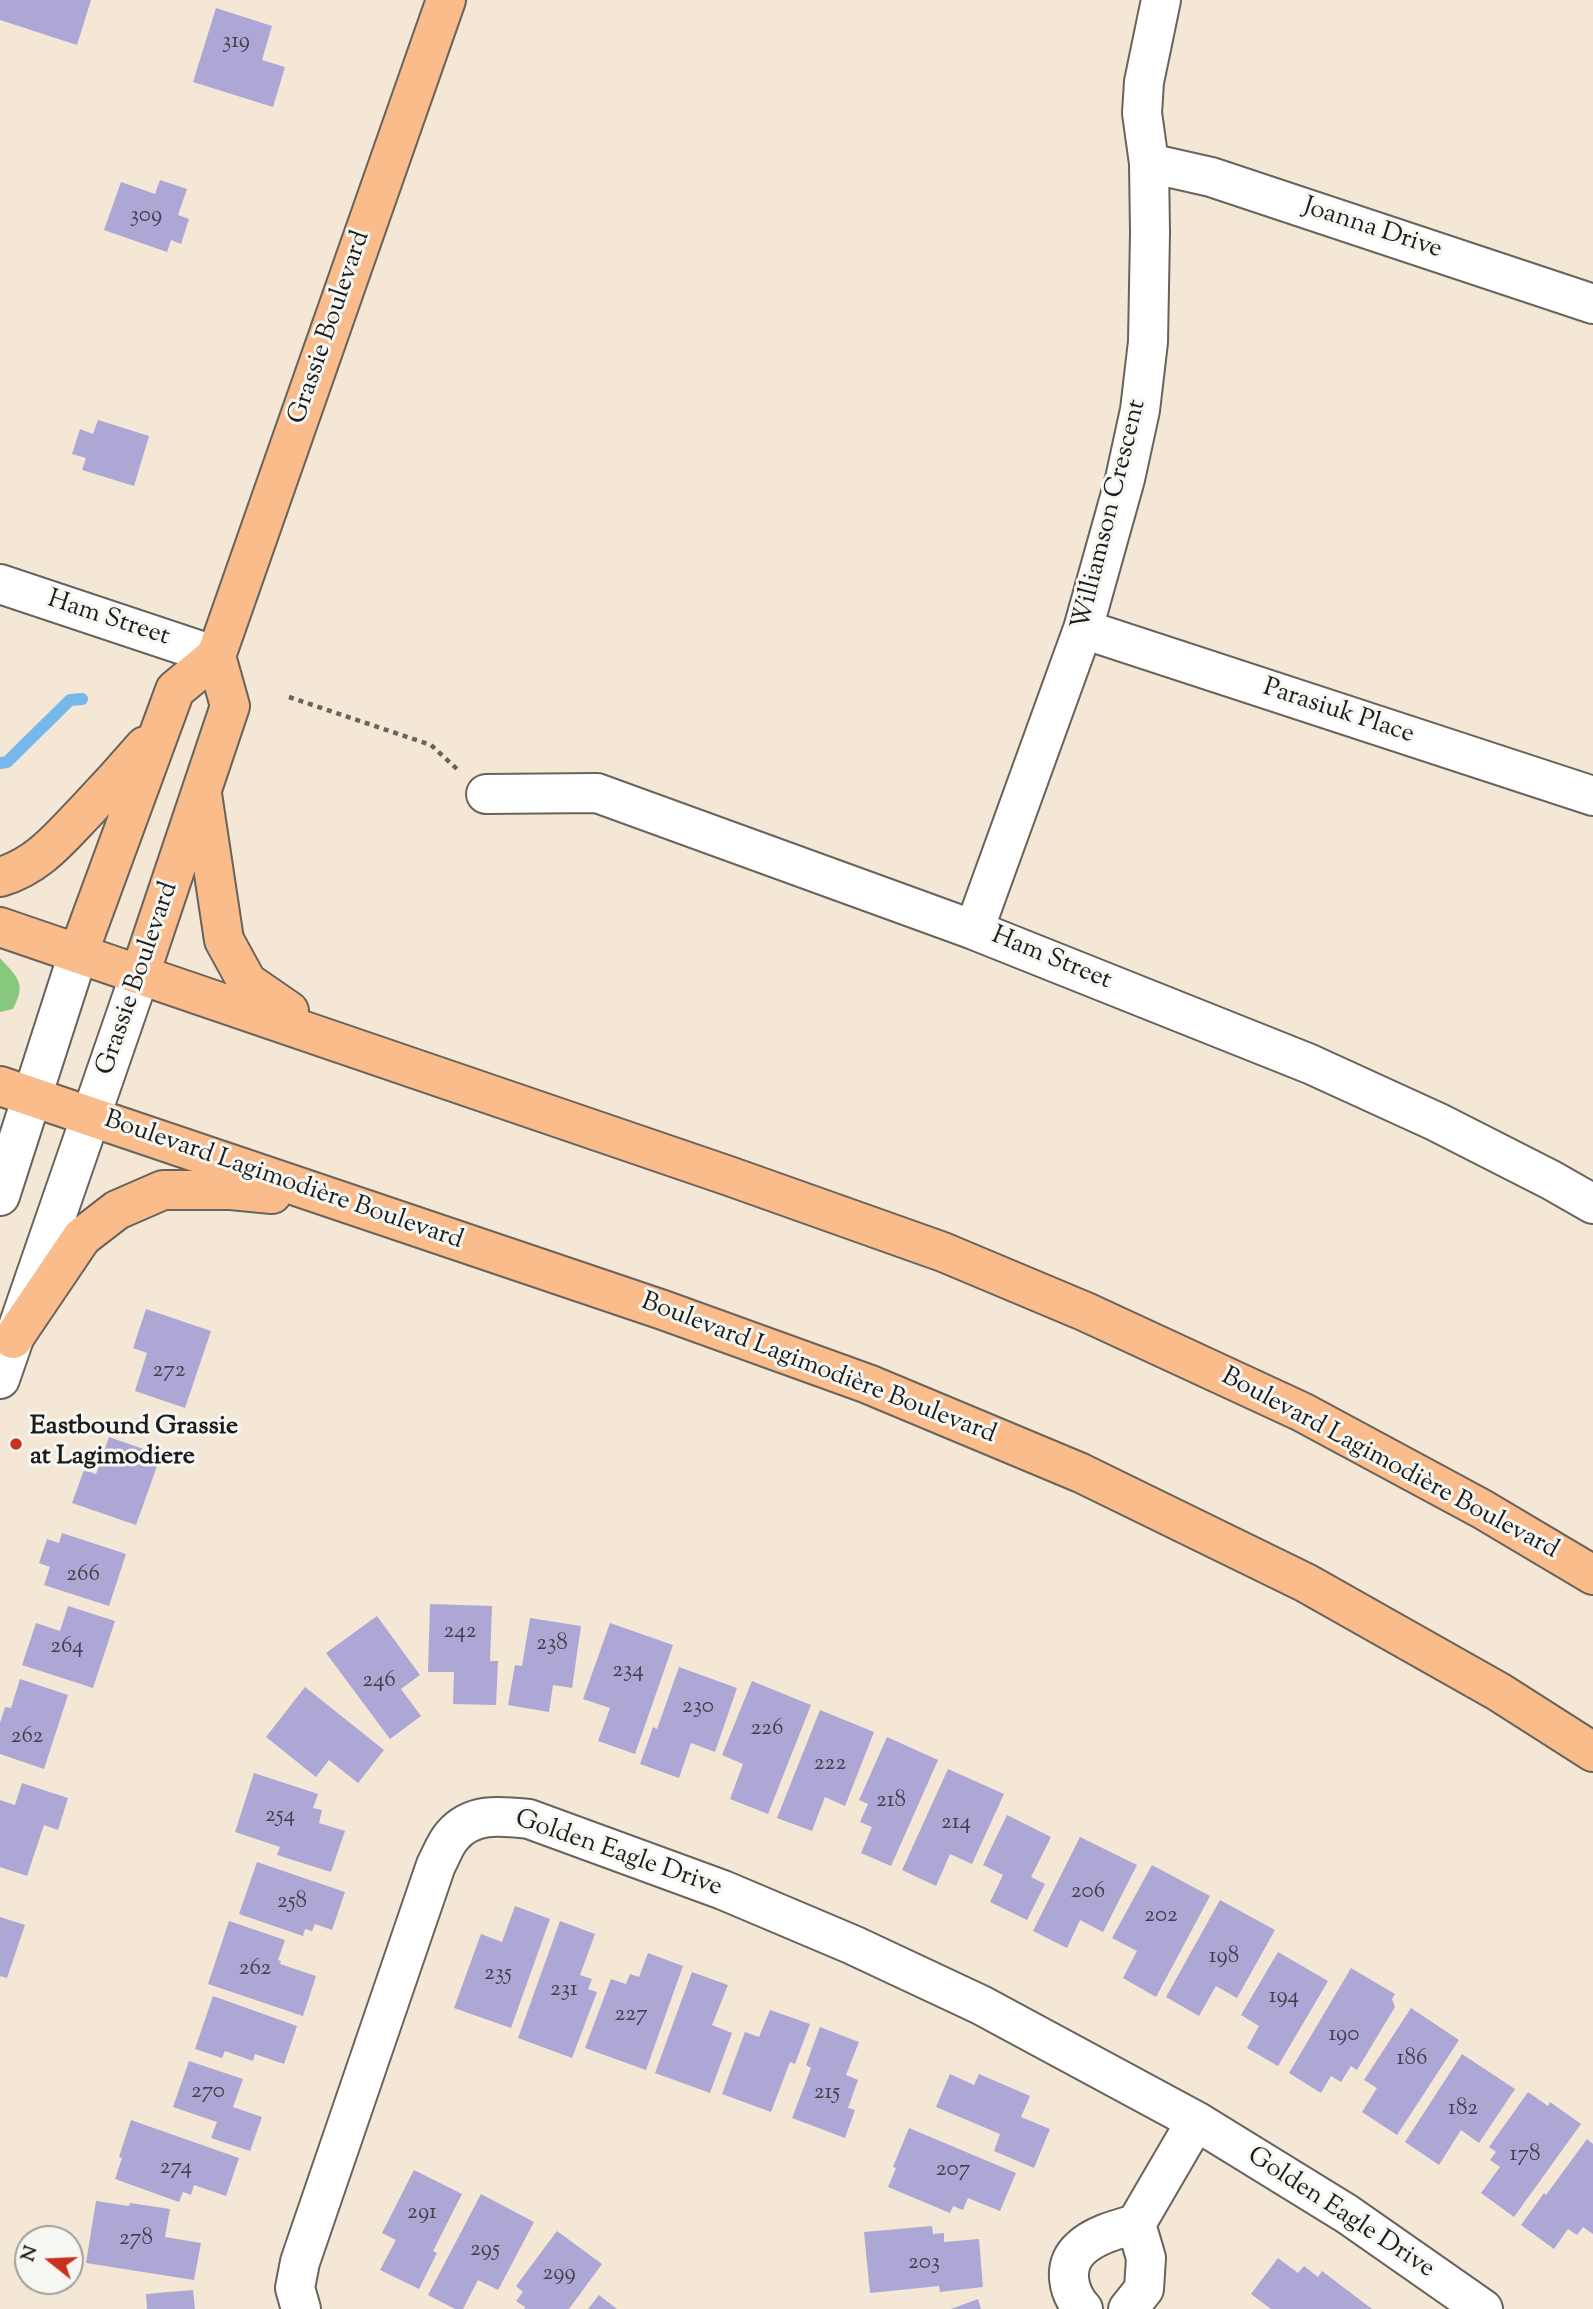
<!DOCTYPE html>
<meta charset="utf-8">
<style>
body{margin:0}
#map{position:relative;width:1593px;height:2309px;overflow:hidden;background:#f4e7d5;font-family:"Sorts Mill Goudy",serif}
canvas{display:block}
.north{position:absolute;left:14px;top:2225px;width:70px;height:70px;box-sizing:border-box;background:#f6f6f2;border:2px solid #9f9f9c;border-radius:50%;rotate:288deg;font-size:19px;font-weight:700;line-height:28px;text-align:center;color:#1c1c1c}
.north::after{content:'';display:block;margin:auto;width:24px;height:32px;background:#c8321e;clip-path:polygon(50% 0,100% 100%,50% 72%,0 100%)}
</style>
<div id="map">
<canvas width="1593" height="2309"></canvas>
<div class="north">N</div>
</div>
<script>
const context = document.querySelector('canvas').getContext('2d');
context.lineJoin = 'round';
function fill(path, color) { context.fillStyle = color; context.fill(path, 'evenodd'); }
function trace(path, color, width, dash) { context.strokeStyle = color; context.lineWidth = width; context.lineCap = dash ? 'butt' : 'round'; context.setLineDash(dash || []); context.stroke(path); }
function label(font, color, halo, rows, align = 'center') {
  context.font = font + ' "Sorts Mill Goudy",serif'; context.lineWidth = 6; context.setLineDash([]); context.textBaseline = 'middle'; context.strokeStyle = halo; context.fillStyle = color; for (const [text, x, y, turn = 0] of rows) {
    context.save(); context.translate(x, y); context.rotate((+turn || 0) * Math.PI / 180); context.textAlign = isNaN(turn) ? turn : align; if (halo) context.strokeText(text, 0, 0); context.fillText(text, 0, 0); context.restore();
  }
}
const green = new Path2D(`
 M 0,958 C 17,977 27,983 13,1009 L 0,1012 Z`);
const stream = new Path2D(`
 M 0,763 L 7,762 L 70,700 L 82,699`);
const building = new Path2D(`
 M 0,0 L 91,0 L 77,45 L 0,20 Z
 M 216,8 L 272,26 L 262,60 L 285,67 L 273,107 L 193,82 Z
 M 160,180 L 187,189 L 178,215 L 189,219 L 181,244 L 171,240 L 167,252 L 104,230 L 121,182 L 155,194 Z
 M 98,420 L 149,436 L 134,486 L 82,470 L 86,458 L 72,454 L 80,429 L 93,434 Z
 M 146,1309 L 211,1331 L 185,1408 L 135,1391 L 147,1353 L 133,1348 Z
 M 109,1437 L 161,1455 L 136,1525 L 72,1503 L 84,1470 L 96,1474 Z
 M 62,1533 L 126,1554 L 109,1606 L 44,1585 L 50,1567 L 39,1563 L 47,1539 L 59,1543 Z
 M 430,1604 L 492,1606 L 490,1661 L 498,1661 L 496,1705 L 453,1704 L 454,1672 L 428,1672 Z
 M 68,1606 L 115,1621 L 93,1688 L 22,1665 L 36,1623 L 60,1631 Z
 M 377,1616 L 420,1675 L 401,1689 L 421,1716 L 390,1739 L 326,1653 Z
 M 530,1618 L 581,1626 L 572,1688 L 553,1685 L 549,1712 L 508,1705 L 515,1665 L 522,1666 Z
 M 610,1623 L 673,1645 L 635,1754 L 598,1741 L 610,1708 L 583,1699 Z
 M 679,1667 L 737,1688 L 715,1752 L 691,1743 L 679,1778 L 640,1764 L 653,1727 L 657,1729 Z
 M 20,1679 L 68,1695 L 44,1769 L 0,1754 L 0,1723 L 5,1707 L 11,1708 Z
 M 752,1681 L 811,1705 L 768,1814 L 730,1799 L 743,1764 L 722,1755 Z
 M 305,1687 L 384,1750 L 358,1783 L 329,1760 L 316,1777 L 266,1737 Z
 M 820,1710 L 874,1732 L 845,1806 L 825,1797 L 812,1831 L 777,1818 Z
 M 887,1737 L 938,1760 L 891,1866 L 861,1853 L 872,1827 L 860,1822 L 868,1804 L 859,1800 Z
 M 948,1769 L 1004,1794 L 972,1864 L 950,1854 L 936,1886 L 902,1870 Z
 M 254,1773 L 318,1794 L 313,1808 L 322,1810 L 319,1823 L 345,1831 L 331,1872 L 277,1855 L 280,1847 L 235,1832 Z
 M 22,1783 L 68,1798 L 58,1830 L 44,1825 L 27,1876 L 0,1867 L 0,1800 L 15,1805 Z
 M 1007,1815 L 1051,1837 L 1031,1877 L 1045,1884 L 1027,1920 L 990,1902 L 1003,1875 L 983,1865 Z
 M 1080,1837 L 1137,1865 L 1103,1932 L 1080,1920 L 1067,1948 L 1033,1931 Z
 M 257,1862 L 345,1892 L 332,1930 L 315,1924 L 312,1931 L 305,1929 L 303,1936 L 239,1914 Z
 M 1152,1865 L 1210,1896 L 1156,1997 L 1123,1978 L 1137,1951 L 1112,1938 Z
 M 1220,1900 L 1275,1930 L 1237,1998 L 1216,1986 L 1199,2016 L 1166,1997 Z
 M 515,1906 L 550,1919 L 511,2028 L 454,2008 L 481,1934 L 502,1942 Z
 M 0,1917 L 25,1925 L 7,1978 L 0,1976 Z
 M 229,1921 L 285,1940 L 278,1960 L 281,1961 L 280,1964 L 316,1976 L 303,2016 L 208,1984 Z
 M 560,1921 L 595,1934 L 580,1975 L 592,1979 L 588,1989 L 597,1992 L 572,2058 L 518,2038 Z
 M 1278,1952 L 1328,1981 L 1278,2066 L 1247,2048 L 1259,2026 L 1241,2015 Z
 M 648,1953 L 683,1966 L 646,2070 L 585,2048 L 611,1979 L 626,1984 L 630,1974 L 639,1977 Z
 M 1351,1968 L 1395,1994 L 1392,1999 L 1395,2007 L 1357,2070 L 1351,2066 L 1341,2082 L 1331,2076 L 1321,2093 L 1289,2073 Z
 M 692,1972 L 728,1985 L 712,2025 L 732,2033 L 710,2093 L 655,2073 Z
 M 213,1996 L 297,2026 L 284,2064 L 255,2054 L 253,2061 L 225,2051 L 222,2058 L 195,2049 Z
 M 1411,2008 L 1459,2040 L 1397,2135 L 1362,2112 L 1377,2088 L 1364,2080 Z
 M 770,2010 L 810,2024 L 795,2064 L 790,2062 L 771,2112 L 722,2094 L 745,2032 L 759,2037 Z
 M 820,2027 L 859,2042 L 846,2075 L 858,2080 L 848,2108 L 855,2110 L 845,2138 L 792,2118 L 811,2068 L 806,2065 Z
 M 1462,2054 L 1515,2089 L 1479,2143 L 1461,2130 L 1439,2165 L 1405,2142 Z
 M 189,2061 L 243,2079 L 233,2107 L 262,2117 L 250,2151 L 211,2138 L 217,2122 L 173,2107 Z
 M 950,2074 L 974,2085 L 979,2074 L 1030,2096 L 1021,2117 L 1050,2129 L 1034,2168 L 994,2151 L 1000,2134 L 936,2107 Z
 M 1528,2092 L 1548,2106 L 1550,2102 L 1581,2124 L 1514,2217 L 1481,2193 L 1500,2167 L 1490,2160 L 1496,2152 L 1489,2147 Z
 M 131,2120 L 239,2158 L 226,2196 L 194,2185 L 191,2195 L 183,2192 L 179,2202 L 115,2179 L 122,2158 L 119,2157 Z
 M 909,2128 L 1016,2173 L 1000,2211 L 968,2198 L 963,2210 L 953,2206 L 950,2213 L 888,2187 L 896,2168 L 893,2167 Z
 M 1587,2139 L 1593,2144 L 1593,2234 L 1583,2227 L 1577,2235 L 1568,2229 L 1554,2249 L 1521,2225 L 1544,2193 L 1546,2195 Z
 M 414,2170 L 462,2194 L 433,2251 L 437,2253 L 419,2289 L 380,2270 L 396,2240 L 382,2233 Z
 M 481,2194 L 534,2222 L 498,2290 L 478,2280 L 463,2309 L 455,2309 L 428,2295 Z
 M 96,2201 L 129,2206 L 130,2203 L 170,2209 L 165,2237 L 201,2243 L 194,2280 L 86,2263 Z
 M 932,2226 L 933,2234 L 944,2233 L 944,2242 L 979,2239 L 983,2287 L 940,2292 L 939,2286 L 870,2293 L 864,2232 Z
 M 557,2231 L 602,2264 L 569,2309 L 524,2309 L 525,2307 L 516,2301 L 523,2292 L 516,2286 Z
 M 1278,2258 L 1298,2273 L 1304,2266 L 1318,2277 L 1322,2271 L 1372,2309 L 1271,2309 L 1251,2294 Z
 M 193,2290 L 195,2309 L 147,2309 L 146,2294 Z
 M 599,2295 L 617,2309 L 588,2309 Z
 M 978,2299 L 981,2309 L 951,2309 Z`);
const path = new Path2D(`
 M 289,697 L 431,745 L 457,769`);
const minor = new Path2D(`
 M 1149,163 L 1211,177 L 1593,304
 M 0,584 L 216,656
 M 1083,629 L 1593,796
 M 486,794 L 597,793 L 974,930 L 1310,1064 L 1437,1122 L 1551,1180 L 1593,1204
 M 974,930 L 1083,629 L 1125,479 L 1140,410 L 1148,342 L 1150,233 L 1149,163 L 1142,113 L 1144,82 L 1161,0
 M 0,1196 L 78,954
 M 0,1379 L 140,974
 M 301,2309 L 295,2288 L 300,2262 L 436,1865 C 441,1856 445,1844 452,1836 C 472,1812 501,1816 529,1819 L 723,1890 L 853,1945 L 981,2005 L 1196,2121 L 1347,2214 L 1483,2309
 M 1083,2309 C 1068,2293 1062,2266 1080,2249 C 1094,2235 1118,2229 1136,2224 L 1196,2121
 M 1128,2309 L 1144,2289 L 1146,2258 L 1136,2224`);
const major = new Path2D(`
 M 202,794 L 224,940 L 247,982 L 289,1011
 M 0,877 C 38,866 60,838 86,811 C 106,790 126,768 145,746
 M 0,927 L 729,1176 L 943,1252 L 1086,1312 L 1302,1412 L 1482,1509 L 1593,1575
 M 78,954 L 175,690 L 216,656 L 446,0
 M 140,974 L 230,706 L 216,656
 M 0,1086 L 663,1310 L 868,1384 L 1081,1473 L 1306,1583 L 1499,1692 L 1593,1752
 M 13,1339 L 82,1237 L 117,1210 L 163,1190 L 231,1190 L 272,1194`);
const markers = [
 [16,1444,7,"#c8321e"]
];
const numberNames = [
 ["319",236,43],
 ["309",146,217],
 ["272",169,1372],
 ["266",83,1576],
 ["242",460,1633],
 ["238",552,1645],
 ["264",67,1648],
 ["234",628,1672],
 ["246",379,1682],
 ["230",698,1708],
 ["226",767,1730],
 ["262",27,1738],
 ["222",830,1765],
 ["218",891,1802],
 ["254",280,1817],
 ["214",956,1824],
 ["206",1088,1893],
 ["258",292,1903],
 ["202",1161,1917],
 ["198",1224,1958],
 ["262",255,1970],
 ["235",498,1975],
 ["231",564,1991],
 ["194",1284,1998],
 ["227",631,2016],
 ["190",1344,2036],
 ["186",1412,2060],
 ["270",208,2093],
 ["215",827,2094],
 ["182",1463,2110],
 ["178",1525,2156],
 ["274",176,2169],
 ["207",953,2171],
 ["291",422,2214],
 ["278",136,2240],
 ["295",485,2251],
 ["203",924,2264],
 ["299",559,2275]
];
const streetNames = [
 ["Joanna Drive",1372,230,18],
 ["Grassie Boulevard",331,328,-71],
 ["Williamson Crescent",1111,515,-76],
 ["Ham Street",108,620,18],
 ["Parasiuk Place",1338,713,18],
 ["Ham Street",1051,960,22],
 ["Grassie Boulevard",139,979,-71],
 ["Boulevard Lagimodière Boulevard",283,1182,19],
 ["Boulevard Lagimodière Boulevard",818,1370,21],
 ["Boulevard Lagimodière Boulevard",1389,1465,28],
 ["Golden Eagle Drive",618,1855,19],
 ["Golden Eagle Drive",1340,2214,33]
];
const poiNames = [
 ["Eastbound Grassie",30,1429],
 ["at Lagimodiere",30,1459]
];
fill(green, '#87c77e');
trace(stream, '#76b8eb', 12);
fill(building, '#ada7d5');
trace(minor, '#68635d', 42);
trace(major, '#68635d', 42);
trace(path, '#68635d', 4.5, [5, 5]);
trace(minor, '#fff', 38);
trace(major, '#f9bc8a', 38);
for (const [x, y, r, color] of markers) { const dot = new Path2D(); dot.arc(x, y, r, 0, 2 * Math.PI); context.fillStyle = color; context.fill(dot); trace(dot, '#f6f6f2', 2.5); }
label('23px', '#403f4a', null, numberNames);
label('26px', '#1c1c1c', '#f6f6f2', streetNames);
label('bold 26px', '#1c1c1c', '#f6f6f2', poiNames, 'left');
</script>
